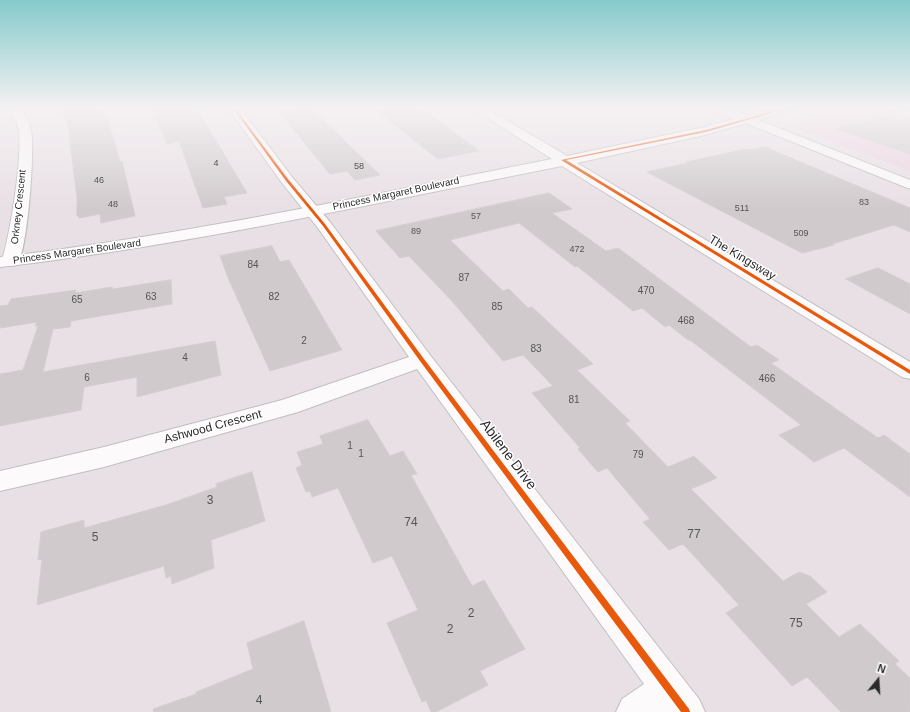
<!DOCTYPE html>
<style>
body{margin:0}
#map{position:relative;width:910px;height:712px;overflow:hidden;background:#e9e0e5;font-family:Arial,sans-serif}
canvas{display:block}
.north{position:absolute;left:858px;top:660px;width:40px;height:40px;-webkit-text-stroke:3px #fff;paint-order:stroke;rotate:18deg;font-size:11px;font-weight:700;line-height:16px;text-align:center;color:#2a2a2a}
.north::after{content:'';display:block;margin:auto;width:14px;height:18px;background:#2a2a2a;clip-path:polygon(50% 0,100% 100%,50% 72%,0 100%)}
</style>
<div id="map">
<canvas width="910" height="712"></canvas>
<div class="north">N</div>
</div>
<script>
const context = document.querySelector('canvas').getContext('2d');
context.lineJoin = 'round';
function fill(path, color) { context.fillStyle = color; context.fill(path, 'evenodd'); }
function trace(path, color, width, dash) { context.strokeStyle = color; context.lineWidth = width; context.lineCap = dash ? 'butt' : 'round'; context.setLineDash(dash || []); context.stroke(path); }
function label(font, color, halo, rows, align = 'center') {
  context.font = font + ' Arial,sans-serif'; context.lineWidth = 3; context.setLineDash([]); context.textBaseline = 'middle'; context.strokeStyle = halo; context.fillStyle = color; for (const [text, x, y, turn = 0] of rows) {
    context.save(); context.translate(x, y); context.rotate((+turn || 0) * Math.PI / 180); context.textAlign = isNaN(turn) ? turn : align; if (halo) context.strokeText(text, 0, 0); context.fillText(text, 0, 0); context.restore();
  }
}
const education = new Path2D(`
 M 837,108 L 910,108 L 910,171 L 790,127 Z`);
const building = new Path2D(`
 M 61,108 L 99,108 L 107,116 L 120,162 L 122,161 L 135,216 L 101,223 L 100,214 L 79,218 L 79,216 L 77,216 L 77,198 L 68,125 Z
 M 152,108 L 192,108 L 195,113 L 199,112 L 247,193 L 224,197 L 227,204 L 203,208 L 179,141 L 167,144 Z
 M 302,108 L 311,108 L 380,175 L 355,180 L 347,171 L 330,174 L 279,112 Z
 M 374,108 L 421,108 L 479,151 L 438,159 Z
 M 885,117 L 899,121 L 910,119 L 910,154 L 836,129 Z
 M 765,147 L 910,208 L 910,232 L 894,225 L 832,244 L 834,245 L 802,253 L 647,172 L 688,163 L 686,162 L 746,149 L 749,150 Z
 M 549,193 L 572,209 L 552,213 L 606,251 L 618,248 L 751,347 L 757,345 L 779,360 L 771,363 L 829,404 L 878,438 L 884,435 L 910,454 L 910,497 L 844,448 L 814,462 L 779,435 L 801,425 L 690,340 L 688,340 L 669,325 L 665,327 L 642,308 L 633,311 L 577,266 L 575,267 L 519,223 L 450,240 L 503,291 L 509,289 L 528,308 L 532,307 L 593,364 L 577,370 L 630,421 L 625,423 L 668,467 L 694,456 L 717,478 L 691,489 L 783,581 L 799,572 L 810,576 L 827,592 L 806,604 L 839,637 L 860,624 L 899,661 L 895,664 L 910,678 L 910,712 L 841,712 L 807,677 L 792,686 L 726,613 L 739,605 L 683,544 L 669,550 L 643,522 L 650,519 L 607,468 L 598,472 L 578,449 L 580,448 L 532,393 L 553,386 L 523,355 L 503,361 L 451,300 L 409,256 L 400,258 L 376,231 Z
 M 272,246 L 280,262 L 289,260 L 342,350 L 270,371 L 229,280 L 220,256 Z
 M 878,268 L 910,284 L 910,314 L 846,279 Z
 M 171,280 L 172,304 L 71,321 L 70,327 L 53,329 L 43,372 L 215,341 L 221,375 L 137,397 L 137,377 L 84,387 L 81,410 L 0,426 L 0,374 L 23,370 L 38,326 L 35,326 L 37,322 L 0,328 L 0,306 L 8,305 L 11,299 L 76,290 L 75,293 L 112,287 L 112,289 Z
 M 368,420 L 390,456 L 403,451 L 417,474 L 411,475 L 472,586 L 484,580 L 525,649 L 480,671 L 488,685 L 436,712 L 431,712 L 426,700 L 422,702 L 387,623 L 418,610 L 392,556 L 373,563 L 338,488 L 312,497 L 310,491 L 306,492 L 296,468 L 302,465 L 297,452 L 323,444 L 320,436 Z
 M 252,472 L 265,521 L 211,540 L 214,568 L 172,584 L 171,576 L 166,578 L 164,566 L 37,605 L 42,559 L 38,560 L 41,532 L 84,520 L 84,528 L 166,505 L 217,487 L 216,484 Z
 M 304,621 L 331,712 L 154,712 L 153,709 L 196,694 L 196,692 L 253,669 L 247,643 Z`);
const lane = new Path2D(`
 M 888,108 L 898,108 L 910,112 L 910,116 Z`);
const street = new Path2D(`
 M 6,108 L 19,108 C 25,114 29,121 31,130 C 35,149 28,250 17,265 L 11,266 L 5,265 L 2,261 C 10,234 24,152 18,126 C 16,119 11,114 6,108 Z
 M 228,108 L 240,108 L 292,177 L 330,222 L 430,355 L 699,699 L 705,712 L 616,712 L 622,699 L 644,684 L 417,369 L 298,412 L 104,467 L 0,491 L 0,471 L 104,447 L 282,400 L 409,357 L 318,228 L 282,183 Z
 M 711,108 L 728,108 L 910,180 L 910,189 L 713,110 Z`);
const secondary = new Path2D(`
 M 472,108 L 486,108 L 567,156 L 704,127 L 775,108 L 794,108 L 792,110 L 705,135 L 577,163 L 910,362 L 910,379 L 902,377 L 562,166 C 375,203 189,245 0,267 L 0,257 C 186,235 369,195 552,159 Z`);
const cycleway = new Path2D(`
 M 233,108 L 235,108 L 288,179 L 325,224 L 424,359 L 689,709 L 690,712 L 681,712 L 420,361 L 323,226 L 286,181 Z
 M 784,108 L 789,108 L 706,132 L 566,160 L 910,370 L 910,374 L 561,160 L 706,130 Z`);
const farNumbernames = [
 ["4",216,164],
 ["58",359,167],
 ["46",99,181],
 ["83",864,203],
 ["48",113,205],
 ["511",742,209],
 ["57",476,217],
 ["89",416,232],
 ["509",801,234],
 ["472",577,250]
];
const farStreetnames = [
 ["Princess Margaret Boulevard",396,194,-12],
 ["Orkney Crescent",19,207,-84],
 ["Princess Margaret Boulevard",77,252,-8]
];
const numberNames = [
 ["84",253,265],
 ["87",464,278],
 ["470",646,291],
 ["63",151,297],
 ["82",274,297],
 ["65",77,300],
 ["85",497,307],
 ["468",686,321],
 ["2",304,341],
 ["83",536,349],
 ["4",185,358],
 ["6",87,378],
 ["466",767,379],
 ["81",574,400],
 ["1",350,446],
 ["1",361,454],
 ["79",638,455]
];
const streetNames = [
 ["The Kingsway",742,258,31],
 ["Ashwood Crescent",213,427,-15]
];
const nearNumbernames = [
 ["3",210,501],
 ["74",411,523],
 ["77",694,535],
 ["5",95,538],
 ["2",471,614],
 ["75",796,624],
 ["2",450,630],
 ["4",259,701]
];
const nearStreetnames = [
 ["Abilene Drive",508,455,53]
];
fill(education, '#ecd4df');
fill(building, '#d0cacd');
trace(building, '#d4ccd0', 1);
trace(lane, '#c0bfc0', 2);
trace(street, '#c0bfc0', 2);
trace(secondary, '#c0bfc0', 2);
fill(lane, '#fcfafb');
fill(street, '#fcfafb');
fill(secondary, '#fcfafb');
fill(cycleway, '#e8590c');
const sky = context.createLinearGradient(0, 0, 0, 208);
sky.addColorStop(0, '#85cacb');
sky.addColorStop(0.52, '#f5f1f3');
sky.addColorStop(1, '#f5f1f300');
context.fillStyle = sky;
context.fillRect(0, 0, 910, 208);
label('9px', '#555454', null, farNumbernames);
label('10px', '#2a2a2a', '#fff', farStreetnames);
label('10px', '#555454', null, numberNames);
label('12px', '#2a2a2a', '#fff', streetNames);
label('12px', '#555454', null, nearNumbernames);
label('14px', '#2a2a2a', '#fff', nearStreetnames);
</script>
